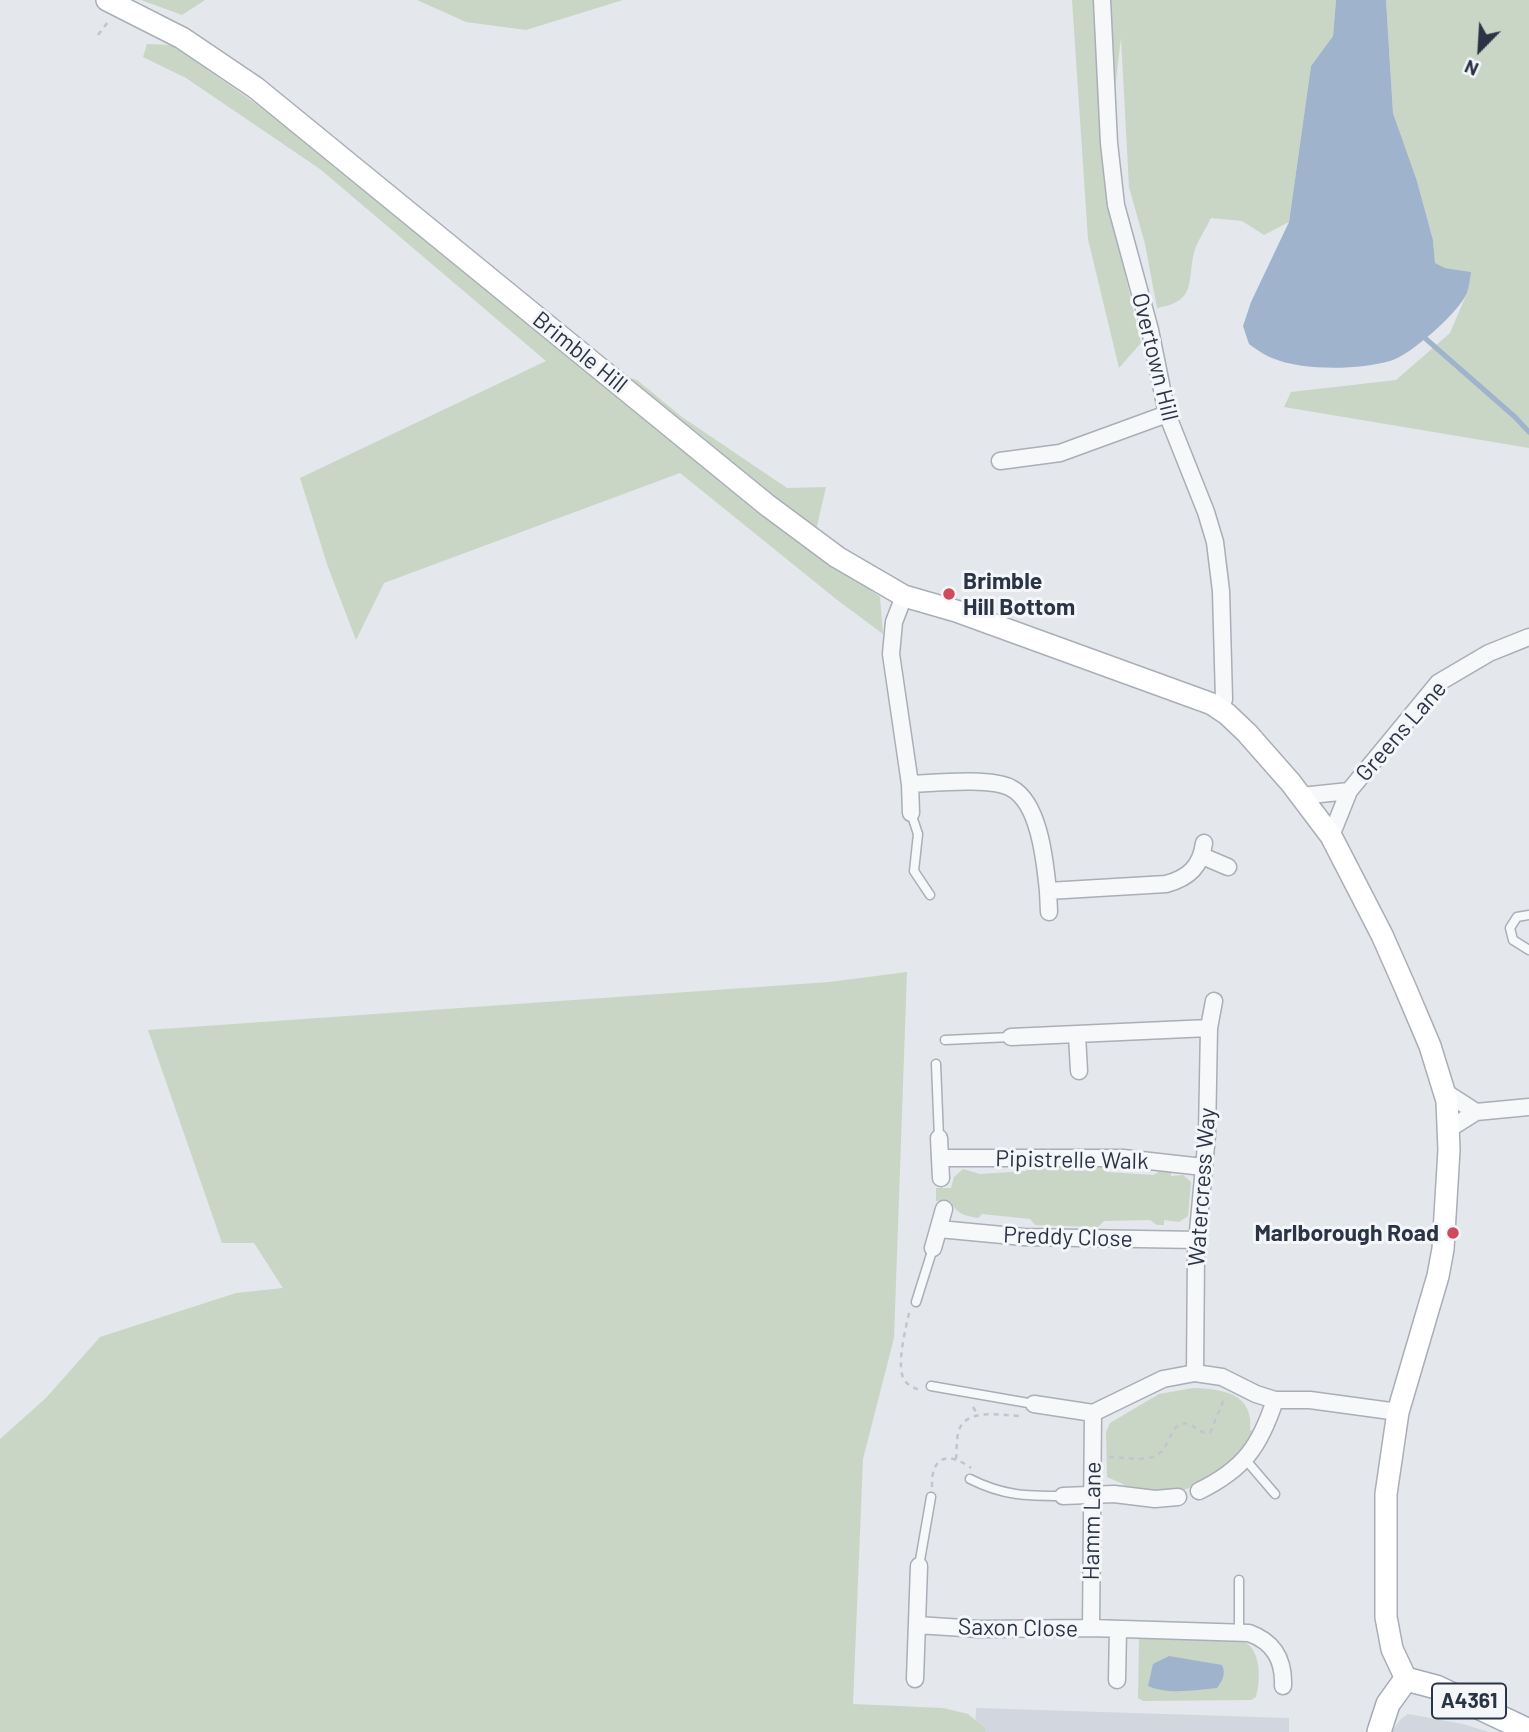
<!DOCTYPE html>
<style>
body{margin:0}
#map{position:relative;width:1529px;height:1732px;overflow:hidden;background:#e4e7ec;font-family:Barlow,sans-serif}
canvas{display:block}
.north{position:absolute;left:1445px;top:14px;width:70px;height:70px;-webkit-text-stroke:5px #f4f6f9;paint-order:stroke;rotate:204deg;font-size:19px;font-weight:700;line-height:28px;text-align:center;color:#2b3445}
.north::after{content:'';display:block;margin:auto;width:24px;height:32px;background:#2b3445;clip-path:polygon(50% 0,100% 100%,50% 72%,0 100%)}
</style>
<div id="map">
<canvas width="1529" height="1732"></canvas>
<div class="north">N</div>
</div>
<script>
const context = document.querySelector('canvas').getContext('2d');
context.lineJoin = 'round';
function fill(path, color) { context.fillStyle = color; context.fill(path, 'evenodd'); }
function trace(path, color, width, dash) { context.strokeStyle = color; context.lineWidth = width; context.lineCap = dash ? 'butt' : 'round'; context.setLineDash(dash || []); context.stroke(path); }
function label(font, color, halo, rows, align = 'center') {
  context.font = font + ' Barlow,sans-serif'; context.lineWidth = 6; context.setLineDash([]); context.textBaseline = 'middle'; context.strokeStyle = halo; context.fillStyle = color; for (const [text, x, y, turn = 0] of rows) {
    context.save(); context.translate(x, y); context.rotate((+turn || 0) * Math.PI / 180); context.textAlign = isNaN(turn) ? turn : align; if (halo) context.strokeText(text, 0, 0); context.fillText(text, 0, 0); context.restore();
  }
}
const built = new Path2D(`
 M 976,1708 L 1289,1718 L 1289,1732 L 975,1732 Z
 M 1408,1714 L 1463,1724 L 1489,1732 L 1391,1732 L 1401,1719 Z`);
const green = new Path2D(`
 M 141,0 L 205,0 L 182,15 Z
 M 417,0 L 623,0 L 526,30 L 466,22 Z
 M 1072,0 L 1336,0 L 1333,36 L 1311,66 L 1289,222 L 1264,235 L 1242,221 L 1211,218 C 1206,228 1199,239 1195,249 C 1186,280 1199,301 1157,308 L 1145,244 L 1129,187 L 1121,38 L 1105,173 L 1122,261 L 1141,343 L 1119,368 L 1088,239 Z
 M 1386,0 L 1529,0 L 1529,448 L 1284,407 L 1291,392 L 1396,380 L 1450,333 L 1467,293 L 1470,272 L 1445,268 L 1435,264 L 1433,240 L 1417,181 L 1393,113 Z
 M 147,44 L 172,45 L 292,129 L 580,363 L 637,380 L 682,417 L 787,488 L 826,487 L 812,548 L 880,597 L 883,634 L 836,599 L 680,473 L 384,583 L 356,640 L 328,567 L 300,478 L 546,361 L 320,169 L 186,78 L 143,57 Z
 M 907,972 L 894,1338 L 863,1459 L 853,1704 L 943,1708 L 968,1714 L 985,1728 L 985,1732 L 0,1732 L 0,1439 L 46,1398 L 100,1337 L 236,1293 L 283,1288 L 254,1243 L 222,1243 L 148,1030 L 829,982 Z
 M 1034,1163 L 1100,1165 L 1107,1172 L 1154,1175 L 1161,1170 L 1171,1171 L 1171,1176 L 1183,1175 L 1191,1182 L 1188,1216 L 1179,1222 L 1164,1220 L 1164,1225 L 1157,1225 L 1150,1220 L 1104,1221 L 1098,1227 L 1035,1225 L 1030,1219 L 982,1214 L 978,1218 C 966,1216 956,1214 951,1202 L 936,1201 L 936,1188 L 951,1188 L 954,1177 L 963,1169 L 980,1174 L 1026,1171 Z
 M 1193,1388 C 1222,1389 1254,1393 1250,1430 L 1255,1432 L 1235,1460 L 1209,1479 L 1182,1491 L 1142,1493 L 1128,1490 L 1123,1484 L 1107,1477 L 1106,1432 L 1110,1423 L 1159,1394 Z
 M 1139,1638 L 1243,1641 C 1261,1649 1261,1679 1256,1697 L 1251,1700 L 1143,1701 L 1138,1698 Z`);
const water = new Path2D(`
 M 1336,0 L 1386,0 L 1393,113 L 1417,181 L 1433,240 L 1435,263 L 1445,268 L 1471,272 C 1470,278 1469,287 1467,293 C 1458,313 1411,355 1390,361 C 1359,370 1302,371 1272,358 C 1264,355 1256,349 1249,344 L 1243,326 L 1251,302 L 1289,222 L 1311,66 L 1333,36 Z
 M 1169,1656 L 1222,1665 C 1226,1673 1223,1680 1217,1688 C 1196,1690 1167,1695 1148,1686 L 1153,1664 Z`);
const stream = new Path2D(`
 M 1426,339 L 1515,417 L 1529,432`);
const path = new Path2D(`
 M 98,35 L 108,22
 M 909,1313 C 906,1328 895,1368 905,1381 C 909,1386 914,1388 920,1390
 M 973,1407 L 978,1415
 M 1109,1457 C 1123,1457 1140,1461 1153,1457 C 1170,1451 1168,1429 1181,1424 C 1193,1420 1198,1435 1210,1433 L 1225,1397
 M 956,1459 C 957,1450 956,1439 959,1430 C 967,1407 1004,1416 1022,1416
 M 932,1487 C 931,1456 948,1451 971,1468`);
const service = new Path2D(`
 M 911,813 L 918,834 L 914,871 L 930,895
 M 1529,915 L 1517,917 L 1510,928 L 1513,940 L 1529,950
 M 945,1040 L 1011,1037
 M 936,1064 L 939,1138
 M 916,1302 L 933,1248
 M 931,1386 L 1034,1404
 M 1245,1459 L 1275,1494
 M 970,1479 C 1004,1496 1026,1496 1063,1496
 M 919,1566 L 931,1497
 M 1239,1632 L 1239,1580`);
const minor = new Path2D(`
 M 1102,0 L 1109,143 L 1116,205 L 1150,330 L 1167,414 L 1206,512 L 1215,542 L 1221,591 L 1224,699 L 1221,709
 M 1000,461 L 1060,453 L 1167,414
 M 904,596 L 894,622 L 891,654 L 910,784 C 934,783 991,777 1011,788 C 1040,803 1045,863 1048,891 L 1166,884 C 1189,878 1201,866 1204,843
 M 910,784 L 911,813
 M 1301,796 L 1349,791 L 1438,683 L 1489,653 L 1529,637
 M 1331,836 L 1349,791
 M 1202,856 L 1228,867
 M 1048,891 L 1049,912
 M 1077,1035 L 1079,1071
 M 1011,1037 L 1209,1028
 M 1445,1092 L 1476,1112
 M 1449,1129 L 1476,1112 L 1529,1107
 M 939,1138 L 941,1178
 M 940,1158 L 1123,1158 L 1203,1167
 M 939,1229 L 1024,1237 L 1197,1240
 M 933,1248 L 944,1209
 M 1195,1373 L 1196,1253 L 1207,1135 L 1209,1028 L 1214,1001
 M 1034,1404 L 1093,1413 L 1163,1379 L 1195,1373 L 1222,1377 L 1256,1394 L 1275,1400 L 1310,1400 L 1398,1412
 M 1199,1491 C 1244,1469 1260,1446 1275,1400
 M 1063,1496 L 1114,1494 L 1155,1499 L 1178,1497
 M 917,1625 L 979,1629 L 1091,1628 L 1249,1633 C 1274,1642 1284,1660 1283,1686
 M 1091,1628 L 1093,1413
 M 915,1679 L 919,1566
 M 1117,1680 L 1118,1629`);
const secondary = new Path2D(`
 M 107,0 L 182,38 L 256,88 L 767,505 L 837,557 L 904,596 L 956,611 L 1212,704 L 1227,714 L 1247,733 L 1291,783 L 1331,836 L 1382,935 L 1405,987 L 1430,1046 L 1447,1101 L 1449,1150 L 1443,1249 L 1438,1276 L 1398,1412 L 1386,1494 L 1386,1617 L 1392,1649 L 1406,1679`);
const primary = new Path2D(`
 M 1379,1732 L 1388,1704 L 1406,1679 L 1436,1687 L 1529,1731`);
const markers = [
 [949,594,7,"#d1495b"],
 [1453,1233,7,"#d1495b"]
];
const shields = [
 [1469,1701,74]
];
const shieldNames = [
 ["A4361",1469,1701]
];
const streetNames = [
 ["Brimble Hill",580,352,39],
 ["Overtown Hill",1155,357,76],
 ["Greens Lane",1401,731,-49],
 ["Pipistrelle Walk",1072,1160,1],
 ["Watercress Way",1202,1187,-86],
 ["Preddy Close",1068,1237,2],
 ["Hamm Lane",1092,1521,-89],
 ["Saxon Close",1018,1628,1]
];
const poiNames = [
 ["Brimble",963,581],
 ["Hill Bottom",963,607],
 ["Marlborough Road",1439,1233,"right"]
];
fill(built, '#d2d6de');
fill(green, '#c9d6c5');
fill(water, '#9fb4cc');
trace(stream, '#9fb4cc', 5);
trace(service, '#a9aeb7', 11);
trace(minor, '#a9aeb7', 19);
trace(secondary, '#a9aeb7', 24);
trace(primary, '#a3abb8', 26);
trace(path, '#c2c5cb', 2.5, [5, 5]);
trace(service, '#f7f8fa', 8);
trace(minor, '#f7f8fa', 16);
trace(secondary, '#fff', 21);
trace(primary, '#fff', 23);
for (const [x, y, r, color] of markers) { const dot = new Path2D(); dot.arc(x, y, r, 0, 2 * Math.PI); context.fillStyle = color; context.fill(dot); trace(dot, '#f4f6f9', 2.5); }
for (const [x, y, w] of shields) { const box = new Path2D(); box.roundRect(x - w / 2, y - 17.5, w, 35, 5); context.fillStyle = '#f4f6f9'; context.fill(box); trace(box, '#2b3445', 2); }
label('bold 21px', '#2b3445', null, shieldNames);
label('23px', '#2b3445', '#f4f6f9', streetNames);
label('bold 23px', '#2b3445', '#f4f6f9', poiNames, 'left');
</script>
